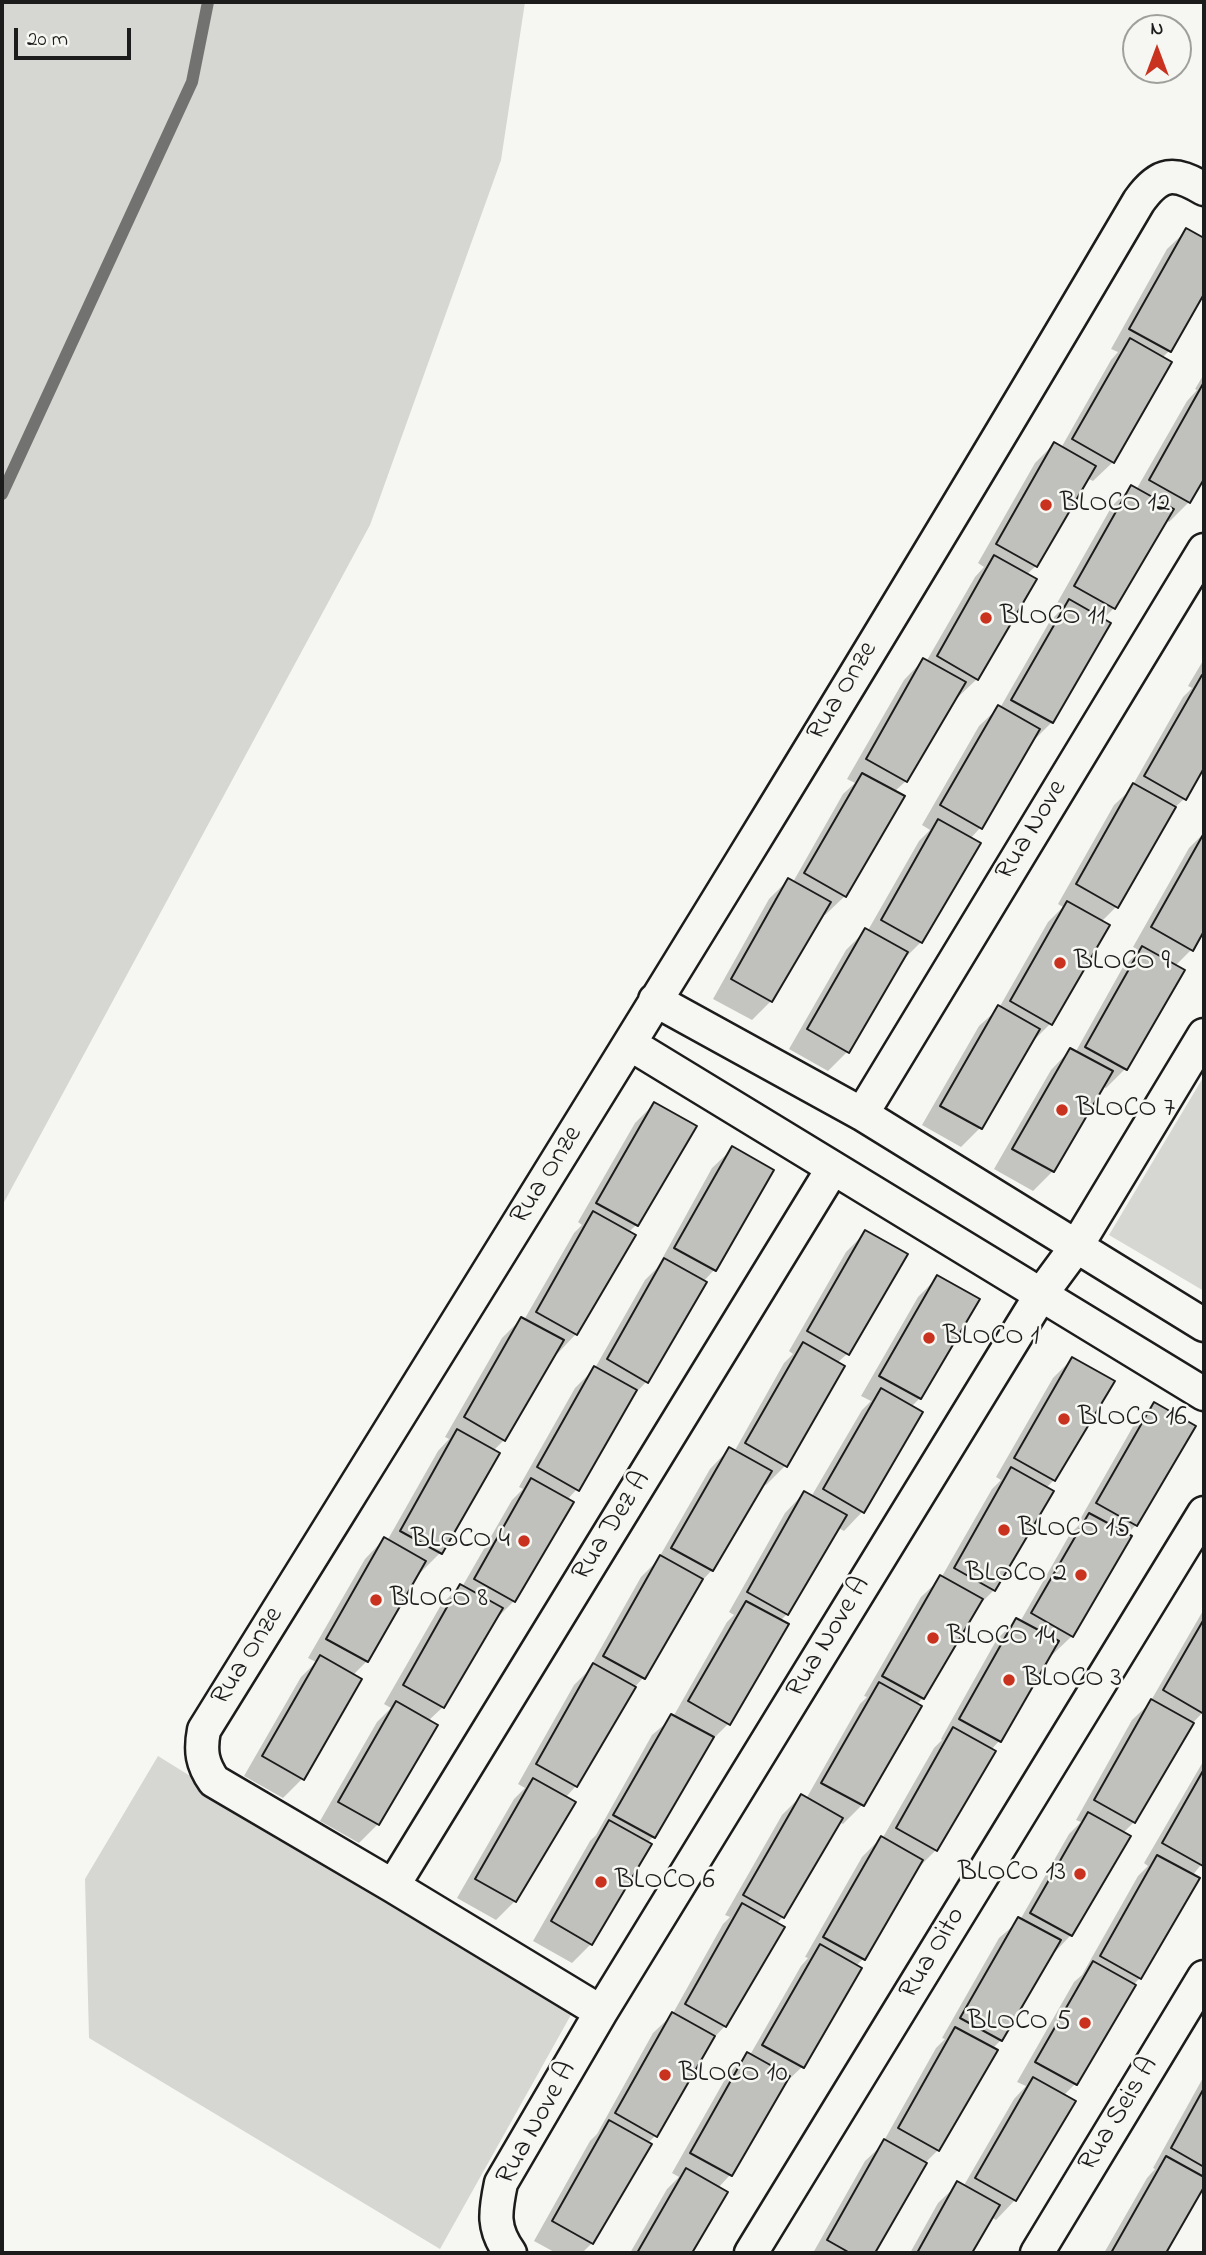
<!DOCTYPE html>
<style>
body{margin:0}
#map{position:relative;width:1206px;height:2255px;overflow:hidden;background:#f6f6f2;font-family:"Indie Flower",sans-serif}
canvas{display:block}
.frame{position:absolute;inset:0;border:4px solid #1c1c1c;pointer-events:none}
.north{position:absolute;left:1122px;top:14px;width:70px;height:70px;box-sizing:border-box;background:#f6f6f2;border:2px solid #9f9f9c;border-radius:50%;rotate:0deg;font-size:19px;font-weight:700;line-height:28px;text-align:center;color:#1c1c1c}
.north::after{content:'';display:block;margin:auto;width:24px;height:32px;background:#c8321e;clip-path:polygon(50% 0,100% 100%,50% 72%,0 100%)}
.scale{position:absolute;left:14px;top:28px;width:117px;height:32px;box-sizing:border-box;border:4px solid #1c1c1c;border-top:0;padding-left:9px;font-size:21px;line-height:24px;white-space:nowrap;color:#1c1c1c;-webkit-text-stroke:5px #f6f6f2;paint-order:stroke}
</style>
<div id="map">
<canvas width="1206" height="2255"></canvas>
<div class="frame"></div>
<div class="north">N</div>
<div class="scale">20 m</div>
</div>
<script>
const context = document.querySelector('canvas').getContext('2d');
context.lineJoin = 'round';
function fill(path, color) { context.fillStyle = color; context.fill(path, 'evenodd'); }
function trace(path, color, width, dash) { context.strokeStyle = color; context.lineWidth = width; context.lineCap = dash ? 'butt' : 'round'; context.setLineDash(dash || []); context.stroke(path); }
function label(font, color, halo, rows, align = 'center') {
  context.font = font + ' "Indie Flower",sans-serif'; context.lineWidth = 5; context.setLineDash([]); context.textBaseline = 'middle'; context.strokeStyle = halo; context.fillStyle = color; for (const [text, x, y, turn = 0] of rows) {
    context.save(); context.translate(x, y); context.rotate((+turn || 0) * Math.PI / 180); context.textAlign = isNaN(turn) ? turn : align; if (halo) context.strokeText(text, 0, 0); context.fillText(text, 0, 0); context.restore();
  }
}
const green = new Path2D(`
 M 2,2 L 525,2 L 501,160 L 370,525 L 2,1206 Z
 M 1204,1076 L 1204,1291 L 1109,1235 Z
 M 158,1756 L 572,2013 L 440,2249 L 89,2038 L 85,1879 Z`);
const shadow = new Path2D(`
 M 1187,230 L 1204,240 L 1204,291 L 1169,351 L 1162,358 L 1113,462 L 1093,481 L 1087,478 L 1036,566 L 1026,575 L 977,679 L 957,698 L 955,697 L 906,781 L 894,792 L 845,896 L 825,915 L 822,913 L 771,1001 L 752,1020 L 713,999 L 769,899 L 788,880 L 793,882 L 843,794 L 855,783 L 847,779 L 904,680 L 923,660 L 926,662 L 975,577 L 984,567 L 978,563 L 1035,463 L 1054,444 L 1061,448 L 1111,360 L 1118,352 L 1111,349 L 1167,249 Z
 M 1204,374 L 1204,476 L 1189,502 L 1169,522 L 1165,519 L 1114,608 L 1102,620 L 1109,624 L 1052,722 L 1032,742 L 980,828 L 970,839 L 921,942 L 901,962 L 847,1052 L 828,1071 L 789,1049 L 846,950 L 865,931 L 867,932 L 919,841 L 930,830 L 922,825 L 979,726 L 999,707 L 1000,708 L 1050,621 L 1062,609 L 1056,605 L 1112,506 L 1131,487 L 1136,490 L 1187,401 L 1197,390 L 1195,389 Z
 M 1204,659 L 1204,765 L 1184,799 L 1172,810 L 1116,907 L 1101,922 L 1050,1024 L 1031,1043 L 980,1128 L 961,1147 L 922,1125 L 979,1026 L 999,1008 L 1048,922 L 1063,907 L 1058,904 L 1114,805 L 1130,790 L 1183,697 L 1192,688 L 1188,686 Z
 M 1204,833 L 1204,928 L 1191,950 L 1175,966 L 1125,1069 L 1106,1088 L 1102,1086 L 1053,1171 L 1033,1191 L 994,1169 L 1051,1070 L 1070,1050 L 1075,1053 L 1123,967 L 1140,951 L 1133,947 L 1189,848 Z
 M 654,1104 L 636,1225 L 628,1233 L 576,1334 L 557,1354 L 555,1352 L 504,1440 L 493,1451 L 440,1553 L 421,1572 L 419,1571 L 367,1661 L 352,1676 L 302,1779 L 283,1798 L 244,1776 L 301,1677 L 316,1662 L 308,1658 L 365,1559 L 384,1539 L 387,1541 L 438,1451 L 449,1439 L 445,1437 L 502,1338 L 521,1319 L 524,1320 L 574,1233 L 582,1225 L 578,1222 L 635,1123 Z
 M 732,1149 L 772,1171 L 714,1270 L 703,1282 L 647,1381 L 631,1398 L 577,1489 L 567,1500 L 572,1503 L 514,1601 L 494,1621 L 443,1707 L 428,1721 L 378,1824 L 359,1843 L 320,1821 L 377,1722 L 391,1708 L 384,1704 L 441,1605 L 460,1586 L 462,1587 L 512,1500 L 523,1489 L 519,1487 L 575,1388 L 595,1368 L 645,1280 L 657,1268 L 712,1168 Z
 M 865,1233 L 847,1354 L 837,1363 L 785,1466 L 766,1485 L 763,1483 L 712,1570 L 699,1584 L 643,1678 L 633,1689 L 576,1786 L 565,1798 L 515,1901 L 496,1920 L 457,1898 L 514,1799 L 525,1788 L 518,1784 L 574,1685 L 588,1671 L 641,1577 L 657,1561 L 710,1469 L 729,1449 L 734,1452 L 784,1363 L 793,1354 L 789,1351 L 846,1252 Z
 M 938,1277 L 920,1398 L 911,1407 L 863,1511 L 844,1531 L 837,1527 L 787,1614 L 780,1621 L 728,1724 L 709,1743 L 653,1837 L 647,1843 L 591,1944 L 572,1963 L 533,1941 L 590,1841 L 596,1835 L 652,1735 L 673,1717 L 727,1622 L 734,1615 L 729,1612 L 785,1513 L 804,1493 L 811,1497 L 862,1410 L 871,1401 L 861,1396 L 918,1297 Z
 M 1072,1359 L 1054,1480 L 1046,1488 L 1052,1492 L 994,1590 L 976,1608 L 923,1698 L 916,1705 L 920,1707 L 862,1805 L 843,1824 L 839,1822 L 783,1917 L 776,1924 L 725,2026 L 710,2042 L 655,2136 L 647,2144 L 592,2243 L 582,2253 L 556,2253 L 534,2241 L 590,2141 L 597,2134 L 653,2033 L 672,2015 L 723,1924 L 730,1917 L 725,1915 L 782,1815 L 801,1796 L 806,1799 L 860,1704 L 867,1697 L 864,1696 L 921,1597 L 941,1578 L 992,1489 L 1001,1480 L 996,1477 L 1053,1378 Z
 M 1154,1404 L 1136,1525 L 1126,1535 L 1072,1636 L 1052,1655 L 1050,1654 L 999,1741 L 991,1750 L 936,1850 L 917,1869 L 863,1959 L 856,1966 L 802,2067 L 782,2086 L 730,2175 L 718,2188 L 726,2192 L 690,2253 L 630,2253 L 667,2189 L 679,2177 L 672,2173 L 728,2074 L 748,2054 L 750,2055 L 801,1966 L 808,1958 L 805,1957 L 862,1857 L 881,1838 L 882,1839 L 934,1748 L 942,1740 L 941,1739 L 997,1639 L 1017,1620 L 1020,1622 L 1070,1534 L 1080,1524 L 1078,1523 L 1135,1423 Z
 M 1204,1609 L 1204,1711 L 1190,1726 L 1134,1822 L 1123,1833 L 1071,1935 L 1052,1955 L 1001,2040 L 992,2049 L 938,2150 L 924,2164 L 873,2253 L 813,2253 L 865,2161 L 881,2146 L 936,2048 L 945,2039 L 942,2038 L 999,1938 L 1020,1920 L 1069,1834 L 1081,1822 L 1076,1820 L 1132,1720 L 1149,1704 Z
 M 1204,1760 L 1204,1861 L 1192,1876 L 1140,1978 L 1133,1985 L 1075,2084 L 1063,2096 L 1015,2200 L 996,2220 L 991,2217 L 970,2253 L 910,2253 L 938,2203 L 958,2184 L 963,2187 L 1014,2099 L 1026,2086 L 1017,2082 L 1074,1982 L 1082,1975 L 1138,1876 L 1148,1866 L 1144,1863 Z
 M 1204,2076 L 1204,2176 L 1202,2178 L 1204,2183 L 1164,2253 L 1104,2253 L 1147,2178 L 1155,2169 L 1153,2168 Z`);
const stream = new Path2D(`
 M 2,494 L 192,82 L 208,2`);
const building = new Path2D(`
 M 1186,228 L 1204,238 L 1204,294 L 1171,352 L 1129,329 Z
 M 1130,338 L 1172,362 L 1114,463 L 1072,439 Z
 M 1204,382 L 1204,479 L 1190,503 L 1149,480 Z
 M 1054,442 L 1096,466 L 1037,567 L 996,544 Z
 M 1131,485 L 1174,509 L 1115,609 L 1074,586 Z
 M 994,555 L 1037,579 L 978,680 L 937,656 Z
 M 1069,599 L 1111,623 L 1053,723 L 1011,700 Z
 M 923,658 L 966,682 L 907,782 L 866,759 Z
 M 1202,675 L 1204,677 L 1204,768 L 1186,800 L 1144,776 Z
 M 998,705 L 1040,729 L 982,829 L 940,805 Z
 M 862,773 L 905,796 L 846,897 L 804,873 Z
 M 1133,783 L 1176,807 L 1118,908 L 1076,884 Z
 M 938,819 L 981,843 L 922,943 L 881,920 Z
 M 1204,833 L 1204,931 L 1193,951 L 1151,927 Z
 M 788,878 L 831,902 L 772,1002 L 731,979 Z
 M 1067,901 L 1110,925 L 1052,1025 L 1010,1001 Z
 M 865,928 L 908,952 L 849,1053 L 807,1029 Z
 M 1142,946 L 1185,970 L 1127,1070 L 1085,1047 Z
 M 998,1005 L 1040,1029 L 982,1129 L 940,1106 Z
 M 1070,1048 L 1113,1071 L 1054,1172 L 1012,1149 Z
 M 654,1102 L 697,1126 L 638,1226 L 596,1203 Z
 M 732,1146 L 774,1170 L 716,1271 L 674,1248 Z
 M 593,1211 L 636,1235 L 577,1335 L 536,1312 Z
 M 865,1230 L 908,1254 L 849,1355 L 807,1331 Z
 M 664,1258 L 707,1282 L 648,1383 L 607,1359 Z
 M 937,1275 L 980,1299 L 921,1399 L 879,1376 Z
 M 521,1317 L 564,1340 L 505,1441 L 464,1417 Z
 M 803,1342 L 845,1366 L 787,1467 L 745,1443 Z
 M 1072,1357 L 1115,1381 L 1055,1481 L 1014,1458 Z
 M 594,1366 L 637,1390 L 579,1491 L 537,1467 Z
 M 881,1388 L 923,1412 L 864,1513 L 823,1489 Z
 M 1154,1402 L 1196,1426 L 1137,1526 L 1096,1503 Z
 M 457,1429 L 500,1453 L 442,1554 L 400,1531 Z
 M 729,1447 L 772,1471 L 713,1571 L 671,1548 Z
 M 1011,1467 L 1054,1491 L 995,1591 L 954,1568 Z
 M 531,1478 L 574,1502 L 515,1602 L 474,1579 Z
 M 804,1491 L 847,1515 L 788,1615 L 747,1592 Z
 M 1089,1513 L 1132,1536 L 1073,1637 L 1031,1613 Z
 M 384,1537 L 426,1561 L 368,1662 L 326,1639 Z
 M 660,1555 L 703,1579 L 645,1679 L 603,1656 Z
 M 940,1575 L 983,1599 L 924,1699 L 882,1676 Z
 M 460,1584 L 503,1608 L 444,1708 L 403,1685 Z
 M 746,1601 L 789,1624 L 730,1725 L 688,1701 Z
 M 1016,1618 L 1059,1641 L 1001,1742 L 959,1719 Z
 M 1204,1619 L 1204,1714 L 1163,1690 Z
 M 320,1655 L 362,1679 L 304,1780 L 262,1756 Z
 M 593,1663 L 636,1687 L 577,1787 L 536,1764 Z
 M 879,1682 L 922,1706 L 864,1806 L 821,1783 Z
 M 1151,1699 L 1194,1723 L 1135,1823 L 1094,1800 Z
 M 396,1701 L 438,1725 L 379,1825 L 338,1802 Z
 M 671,1714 L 714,1737 L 655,1838 L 613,1815 Z
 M 953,1727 L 996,1751 L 937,1851 L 896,1828 Z
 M 1204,1769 L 1204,1865 L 1203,1866 L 1162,1843 Z
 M 533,1778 L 576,1802 L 516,1902 L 475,1879 Z
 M 801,1794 L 843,1818 L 784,1918 L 743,1895 Z
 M 1088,1812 L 1131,1836 L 1072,1936 L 1030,1913 Z
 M 609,1820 L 652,1844 L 592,1945 L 551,1921 Z
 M 881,1836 L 923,1860 L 865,1960 L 823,1937 Z
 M 1157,1855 L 1200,1878 L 1141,1979 L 1100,1956 Z
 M 742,1903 L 785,1927 L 726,2027 L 685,2004 Z
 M 1018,1917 L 1061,1940 L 1002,2041 L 960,2018 Z
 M 820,1944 L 862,1968 L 804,2068 L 762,2045 Z
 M 1093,1961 L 1136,1985 L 1077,2085 L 1035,2062 Z
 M 672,2012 L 715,2036 L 657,2137 L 615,2113 Z
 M 955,2027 L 998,2050 L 939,2151 L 898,2128 Z
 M 747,2052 L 790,2076 L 732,2176 L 690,2153 Z
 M 1033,2077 L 1076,2101 L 1016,2201 L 975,2178 Z
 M 1204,2088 L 1204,2167 L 1171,2148 Z
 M 609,2120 L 652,2144 L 593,2244 L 552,2221 Z
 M 884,2139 L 927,2163 L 875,2253 L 850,2253 L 827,2240 Z
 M 1166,2156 L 1204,2177 L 1204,2187 L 1166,2253 L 1111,2253 Z
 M 686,2168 L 728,2192 L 692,2253 L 637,2253 Z
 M 957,2181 L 1000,2205 L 972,2253 L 917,2253 Z`);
const street = new Path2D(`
 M 655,1000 L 862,1114 L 1204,1325
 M 630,1044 L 1204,1394
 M 862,1114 L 1204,550
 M 393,1886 L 833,1168
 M 601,2012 L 393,1886 L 214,1781 C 202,1764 200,1751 204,1730 C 519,1222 836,716 1139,201 C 1160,172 1174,171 1204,189
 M 510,2253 C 492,2228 495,2212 501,2183 L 601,2012 L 1042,1293 L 1076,1247 L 1204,1035
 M 751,2253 L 1204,1513
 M 1037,2253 L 1204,1977`);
const markers = [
 [1046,505,7,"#c8321e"],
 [986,618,7,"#c8321e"],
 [1060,963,7,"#c8321e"],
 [1062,1110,7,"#c8321e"],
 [929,1338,7,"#c8321e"],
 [1064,1419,7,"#c8321e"],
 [1004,1530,7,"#c8321e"],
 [524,1541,7,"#c8321e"],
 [1081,1575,7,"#c8321e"],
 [376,1600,7,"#c8321e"],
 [933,1638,7,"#c8321e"],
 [1009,1680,7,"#c8321e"],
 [1080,1874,7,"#c8321e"],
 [601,1882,7,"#c8321e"],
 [1085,2023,7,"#c8321e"],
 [665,2075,7,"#c8321e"]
];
const poiNames = [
 ["BLOCO 12",1060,505],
 ["BLOCO 11",1000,618],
 ["BLOCO 9",1074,963],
 ["BLOCO 7",1076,1110],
 ["BLOCO 1",943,1338],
 ["BLOCO 16",1078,1419],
 ["BLOCO 15",1018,1530],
 ["BLOCO 4",510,1541,"right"],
 ["BLOCO 2",1067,1575,"right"],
 ["BLOCO 8",390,1600],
 ["BLOCO 14",947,1638],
 ["BLOCO 3",1023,1680],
 ["BLOCO 13",1066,1874,"right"],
 ["BLOCO 6",615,1882],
 ["BLOCO 5",1071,2023,"right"],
 ["BLOCO 10",679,2075]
];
const streetNames = [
 ["Rua Onze",844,692,-59],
 ["Rua Nove",1033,831,-59],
 ["Rua Onze",548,1176,-58],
 ["Rua Dez A",613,1527,-58],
 ["Rua Nove A",830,1638,-59],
 ["Rua Onze",249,1657,-58],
 ["Rua Oito",934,1954,-59],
 ["Rua Seis A",1120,2115,-59],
 ["Rua Nove A",538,2124,-61]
];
fill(green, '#d6d6d2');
fill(shadow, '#0003');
trace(stream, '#727271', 12);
fill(building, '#c0c0bd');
trace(building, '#1c1c1c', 2);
trace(street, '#1c1c1c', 37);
trace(street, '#f6f6f2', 32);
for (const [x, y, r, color] of markers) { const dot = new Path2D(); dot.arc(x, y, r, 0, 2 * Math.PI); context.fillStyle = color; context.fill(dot); trace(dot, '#f6f6f2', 2.5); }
label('28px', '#1c1c1c', '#f6f6f2', poiNames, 'left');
label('28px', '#1c1c1c', '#f6f6f2', streetNames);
</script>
